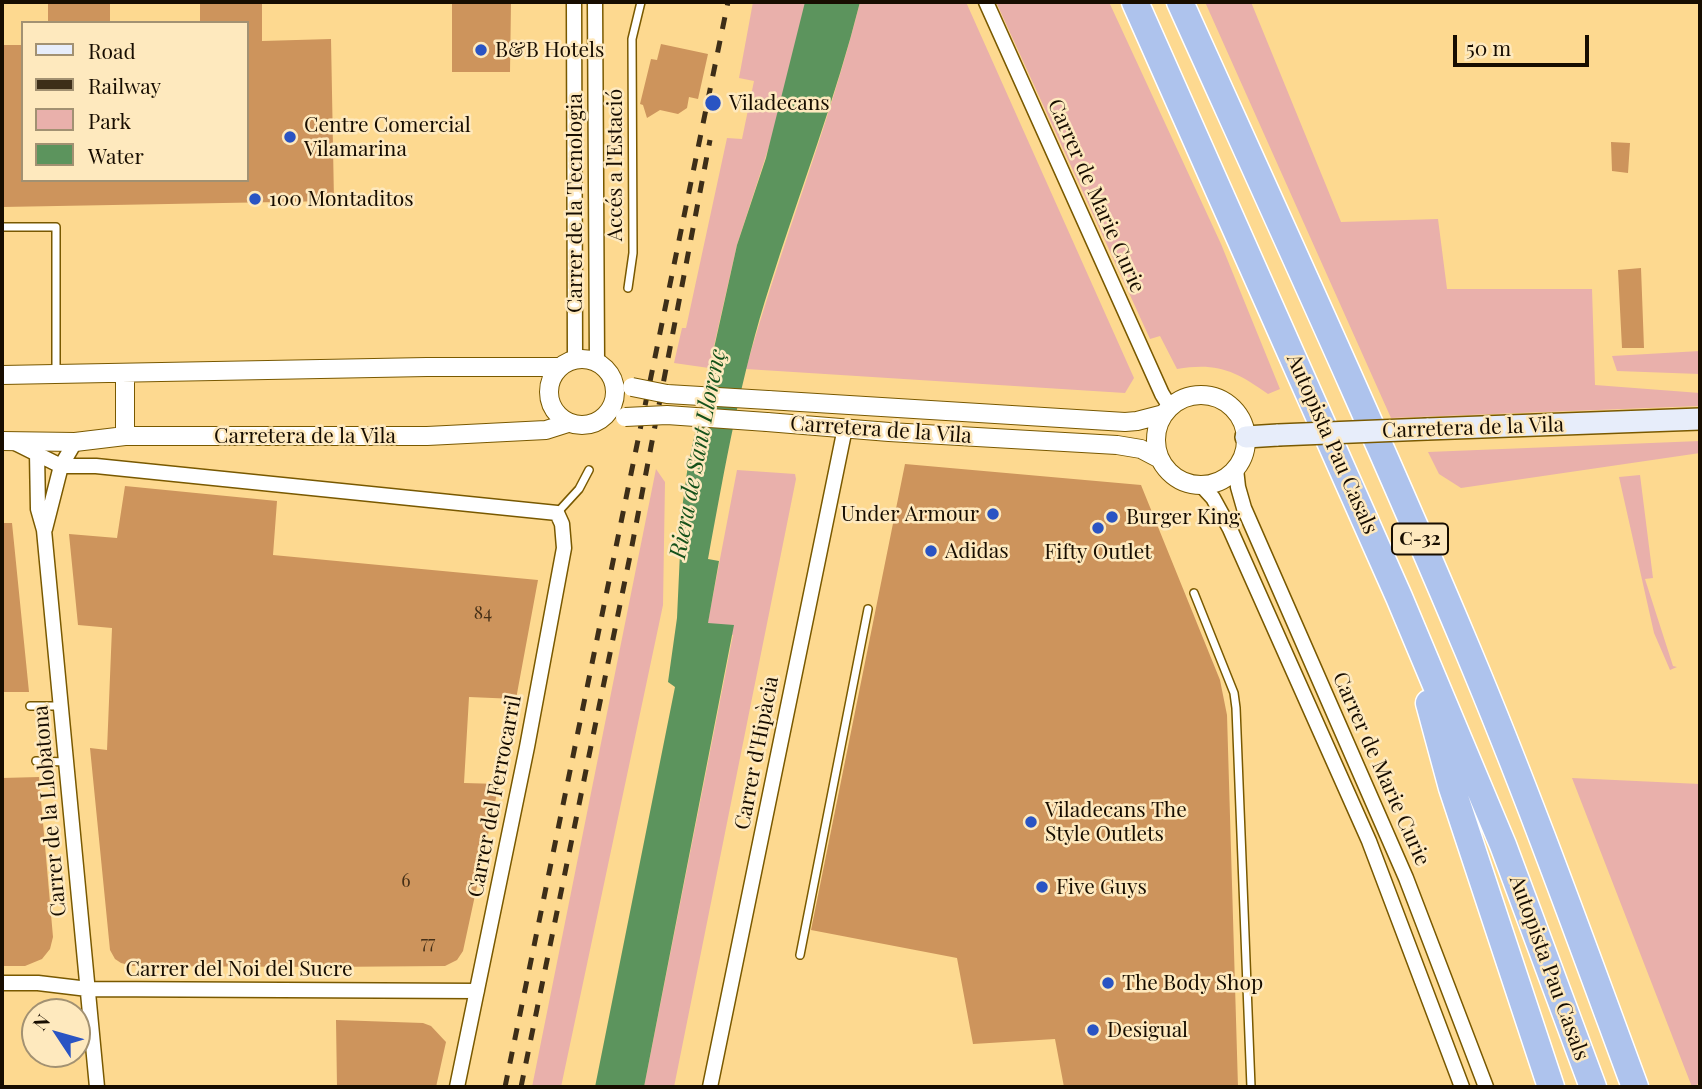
<!DOCTYPE html>
<meta charset="utf-8">
<style>
body{margin:0}
#map{position:relative;width:1702px;height:1089px;overflow:hidden;background:#fdd990;font-family:"Playfair Display",serif}
canvas{display:block}
.frame{position:absolute;inset:0;border:4px solid #170d00;pointer-events:none}
.legend{position:absolute;left:21px;top:21px;width:228px;height:161px;box-sizing:border-box;background:#fee9be;border:2px solid #a29172;margin:0;padding:9px 12px;list-style:none;font-size:21px;color:#170d00}
.legend li{display:flex;align-items:center;gap:14px;height:35px}
.legend b{width:35px;border:2px solid #a29172}
.north{position:absolute;left:21px;top:998px;width:70px;height:70px;box-sizing:border-box;background:#fee9be;border:2px solid #a29172;border-radius:50%;rotate:306deg;font-size:19px;font-weight:700;line-height:28px;text-align:center;color:#170d00}
.north::after{content:'';display:block;margin:auto;width:24px;height:32px;background:#2a54c3;clip-path:polygon(50% 0,100% 100%,50% 72%,0 100%)}
.scale{position:absolute;left:1453px;top:35px;width:136px;height:32px;box-sizing:border-box;border:4px solid #170d00;border-top:0;padding-left:9px;font-size:21px;line-height:24px;white-space:nowrap;color:#170d00;-webkit-text-stroke:5px #fee9be;paint-order:stroke}
</style>
<div id="map">
<canvas width="1702" height="1089"></canvas>
<div class="frame"></div>
<ul class="legend">
<li><b style="height:9px;background:#e7edfa"></b>Road</li>
<li><b style="height:9px;background:#3d2e18"></b>Railway</li>
<li><b style="height:19px;background:#e9b0ab"></b>Park</li>
<li><b style="height:19px;background:#5c945d"></b>Water</li>
</ul>
<div class="north">N</div>
<div class="scale">50 m</div>
</div>
<script>
const context = document.querySelector('canvas').getContext('2d');
context.lineJoin = 'round';
function fill(path, color) { context.fillStyle = color; context.fill(path, 'evenodd'); }
function trace(path, color, width, dash) { context.strokeStyle = color; context.lineWidth = width; context.lineCap = dash ? 'butt' : 'round'; context.setLineDash(dash || []); context.stroke(path); }
function label(font, color, halo, rows, align = 'center') {
  context.font = font + ' "Playfair Display",serif'; context.lineWidth = 5; context.setLineDash([]); context.textBaseline = 'middle'; context.strokeStyle = halo; context.fillStyle = color; for (const [text, x, y, turn = 0] of rows) {
    context.save(); context.translate(x, y); context.rotate((+turn || 0) * Math.PI / 180); context.textAlign = isNaN(turn) ? turn : align; if (halo) context.strokeText(text, 0, 0); context.fillText(text, 0, 0); context.restore();
  }
}
const green = new Path2D(`
 M 753,2 L 816,2 L 737,245 L 709,368 L 674,363 L 682,328 L 686,328 L 727,138 L 742,139 L 754,81 L 739,78 Z
 M 860,2 L 966,2 L 1134,378 L 1125,393 L 746,369 C 781,245 829,126 860,2 Z
 M 996,2 L 1109,2 L 1221,244 L 1280,389 L 1268,394 C 1236,371 1217,362 1177,369 L 1160,336 L 1150,339 Z
 M 1205,2 L 1251,2 L 1341,222 L 1438,219 L 1447,289 L 1592,289 L 1595,385 L 1700,393 L 1700,406 L 1391,418 Z
 M 1700,351 L 1700,374 L 1617,371 L 1612,356 Z
 M 1700,441 L 1700,453 L 1461,488 L 1439,474 L 1428,452 Z
 M 656,469 L 665,482 L 663,605 L 561,1087 L 532,1087 Z
 M 737,470 L 795,474 L 796,479 L 674,1087 L 644,1087 L 733,635 L 706,632 Z
 M 1640,475 L 1653,578 L 1645,579 L 1673,666 L 1677,667 L 1670,670 L 1654,633 L 1619,477 Z
 M 1572,778 L 1700,784 L 1700,1081 L 1695,1087 L 1692,1087 Z`);
const water = new Path2D(`
 M 805,2 L 860,2 C 836,98 800,190 770,285 C 741,374 725,467 708,559 L 719,561 L 708,623 L 734,625 L 644,1087 L 595,1087 L 675,687 L 668,682 L 677,618 L 682,509 L 688,465 L 737,245 L 766,158 Z`);
const building = new Path2D(`
 M 48,2 L 110,2 L 110,23 L 48,23 Z
 M 200,2 L 262,2 L 262,41 L 331,39 L 334,201 L 2,207 L 2,45 L 23,45 L 23,180 L 247,180 L 247,23 L 200,23 Z
 M 452,2 L 511,2 L 510,72 L 452,72 Z
 M 661,44 L 708,54 L 698,99 L 689,97 L 687,108 L 678,114 L 660,110 L 647,118 L 643,105 L 640,104 L 651,59 L 657,60 Z
 M 1611,142 L 1630,143 L 1628,173 L 1612,171 Z
 M 1641,268 L 1644,348 L 1622,348 L 1618,270 Z
 M 905,464 L 1141,485 L 1220,680 L 1227,715 L 1238,1087 L 1064,1087 L 1055,1039 L 973,1044 L 957,958 L 811,930 Z
 M 125,486 L 277,501 L 273,555 L 538,580 L 516,699 L 469,697 L 464,783 L 499,784 L 463,951 L 457,960 L 445,966 L 323,967 L 133,966 L 121,963 L 115,959 L 110,950 L 90,748 L 107,750 L 112,628 L 78,625 L 69,534 L 117,538 Z
 M 2,523 L 12,523 L 29,692 L 2,692 Z
 M 39,777 L 53,937 L 50,949 L 42,959 L 25,966 L 2,966 L 2,778 Z
 M 336,1020 L 423,1023 L 431,1026 L 446,1042 L 436,1087 L 337,1087 Z`);
const service = new Path2D(`
 M 2,227 L 56,227 L 56,374
 M 628,288 L 633,253 L 632,39 L 641,2
 M 557,513 L 579,489 L 589,470
 M 1194,593 L 1234,693 L 1236,708 L 1251,1087
 M 30,706 L 60,706
 M 36,761 L 66,762
 M 800,955 L 868,609`);
const minor = new Path2D(`
 M 574,2 L 575,360
 M 595,2 L 597,363
 M 986,2 L 1162,394 L 1170,407
 M 13,442 L 61,466 L 96,466 L 557,513 L 562,524 L 564,548 L 527,747 L 457,1087
 M 37,453 L 38,509 L 44,530 L 97,1087
 M 1236,469 L 1238,487 L 1244,508 L 1406,878 L 1486,1087
 M 1202,486 L 1213,498 L 1230,529 L 1369,841 L 1462,1087
 M 45,529 L 61,466 L 75,442
 M 2,983 L 38,983 L 88,989 L 477,991
 M 710,1087 L 845,428`);
const tertiary = new Path2D(`
 M549 392a33 33 0 1 1 66 0a33 33 0 1 1-66 0Z
 M 125,374 L 125,436
 M 2,375 L 427,367 L 560,367
 M1156 440a45 45 0 1 1 90 0a45 45 0 1 1-90 0Z
 M 768,400 L 1125,422 L 1137,421 L 1164,414
 M 767,422 L 889,432 L 1117,445 L 1141,449 L 1160,459
 M 2,441 L 75,442 L 125,436 L 427,436 L 546,430 L 568,423`);
const secondary = new Path2D(`
 M 1427,429 L 1700,419
 M 1246,437 L 1278,435`);
const motorway = new Path2D(`
 M 1135,2 L 1399,597 L 1503,845 L 1593,1087
 M 1180,2 C 1277,217 1376,432 1468,651 C 1528,794 1581,941 1635,1087
 M 1429,703 L 1452,788 L 1551,1087`);
const rail = new Path2D(`
 M 505,1087 L 728,2
 M 521,1087 L 630,556 L 710,140`);
const tertiaryBridge = new Path2D(`
 M 632,387 L 667,394 L 768,400
 M 625,417 L 667,415 L 767,422`);
const secondaryBridge = new Path2D(`
 M 1278,435 L 1427,429`);
const markers = [
 [481,50,7,"#2a54c3"],
 [713,103,9,"#2a54c3"],
 [290,137,7,"#2a54c3"],
 [255,199,7,"#2a54c3"],
 [993,514,7,"#2a54c3"],
 [1112,517,7,"#2a54c3"],
 [1098,528,7,"#2a54c3"],
 [931,551,7,"#2a54c3"],
 [1031,822,7,"#2a54c3"],
 [1042,887,7,"#2a54c3"],
 [1108,983,7,"#2a54c3"],
 [1093,1030,7,"#2a54c3"]
];
const numberNames = [
 ["84",483,613],
 ["6",406,881],
 ["77",428,943]
];
const shields = [
 [1420,539,56]
];
const shieldNames = [
 ["C-32",1420,539]
];
const poiNames = [
 ["B&B Hotels",495,50],
 ["Viladecans",729,103],
 ["Centre Comercial",304,125],
 ["Vilamarina",304,149],
 ["100 Montaditos",269,199],
 ["Under Armour",979,514,"right"],
 ["Burger King",1126,517],
 ["Adidas",945,551],
 ["Fifty Outlet",1098,552,"center"],
 ["Viladecans The",1045,810],
 ["Style Outlets",1045,834],
 ["Five Guys",1056,887],
 ["The Body Shop",1122,983],
 ["Desigual",1107,1030]
];
const streetNames = [
 ["Accés a l'Estació",615,165,-90],
 ["Carrer de Marie Curie",1096,196,66],
 ["Carrer de la Tecnologia",575,203,-90],
 ["Carretera de la Vila",1473,428,-2],
 ["Carretera de la Vila",881,430,4],
 ["Carretera de la Vila",305,436],
 ["Autopista Pau Casals",1332,444,66],
 ["Carrer d'Hipàcia",757,753,-79],
 ["Carrer de Marie Curie",1381,769,66],
 ["Carrer del Ferrocarril",495,796,-79],
 ["Carrer de la Llobatona",50,811,-95],
 ["Autopista Pau Casals",1549,968,70],
 ["Carrer del Noi del Sucre",239,969]
];
const waterNames = [
 ["Riera de Sant Llorenç",698,454,-79]
];
fill(green, '#e9b0ab');
fill(water, '#5c945d');
fill(building, '#cd945c');
trace(service, '#795900', 10);
trace(minor, '#795900', 17);
trace(tertiary, '#795900', 20);
trace(secondary, '#795900', 24);
trace(motorway, '#fff', 29);
trace(service, '#fff', 7);
trace(minor, '#fff', 14);
trace(tertiary, '#fff', 18);
trace(secondary, '#e7edfa', 21);
trace(motorway, '#aec3ed', 26);
trace(rail, '#3d2e18', 5, [12, 12]);
trace(tertiaryBridge, '#795900', 20, []);
trace(secondaryBridge, '#795900', 24, []);
trace(tertiaryBridge, '#fff', 18);
trace(secondaryBridge, '#e7edfa', 21);
for (const [x, y, r, color] of markers) { const dot = new Path2D(); dot.arc(x, y, r, 0, 2 * Math.PI); context.fillStyle = color; context.fill(dot); trace(dot, '#fee9be', 2.5); }
label('18px', '#442f17', null, numberNames);
for (const [x, y, w] of shields) { const box = new Path2D(); box.roundRect(x - w / 2, y - 15.5, w, 31, 5); context.fillStyle = '#fee9be'; context.fill(box); trace(box, '#170d00', 2); }
label('bold 19px', '#170d00', null, shieldNames);
label('21px', '#170d00', '#fee9be', poiNames, 'left');
label('21px', '#170d00', '#fee9be', streetNames);
label('italic 23px', '#14511a', '#fee9be', waterNames);
</script>
